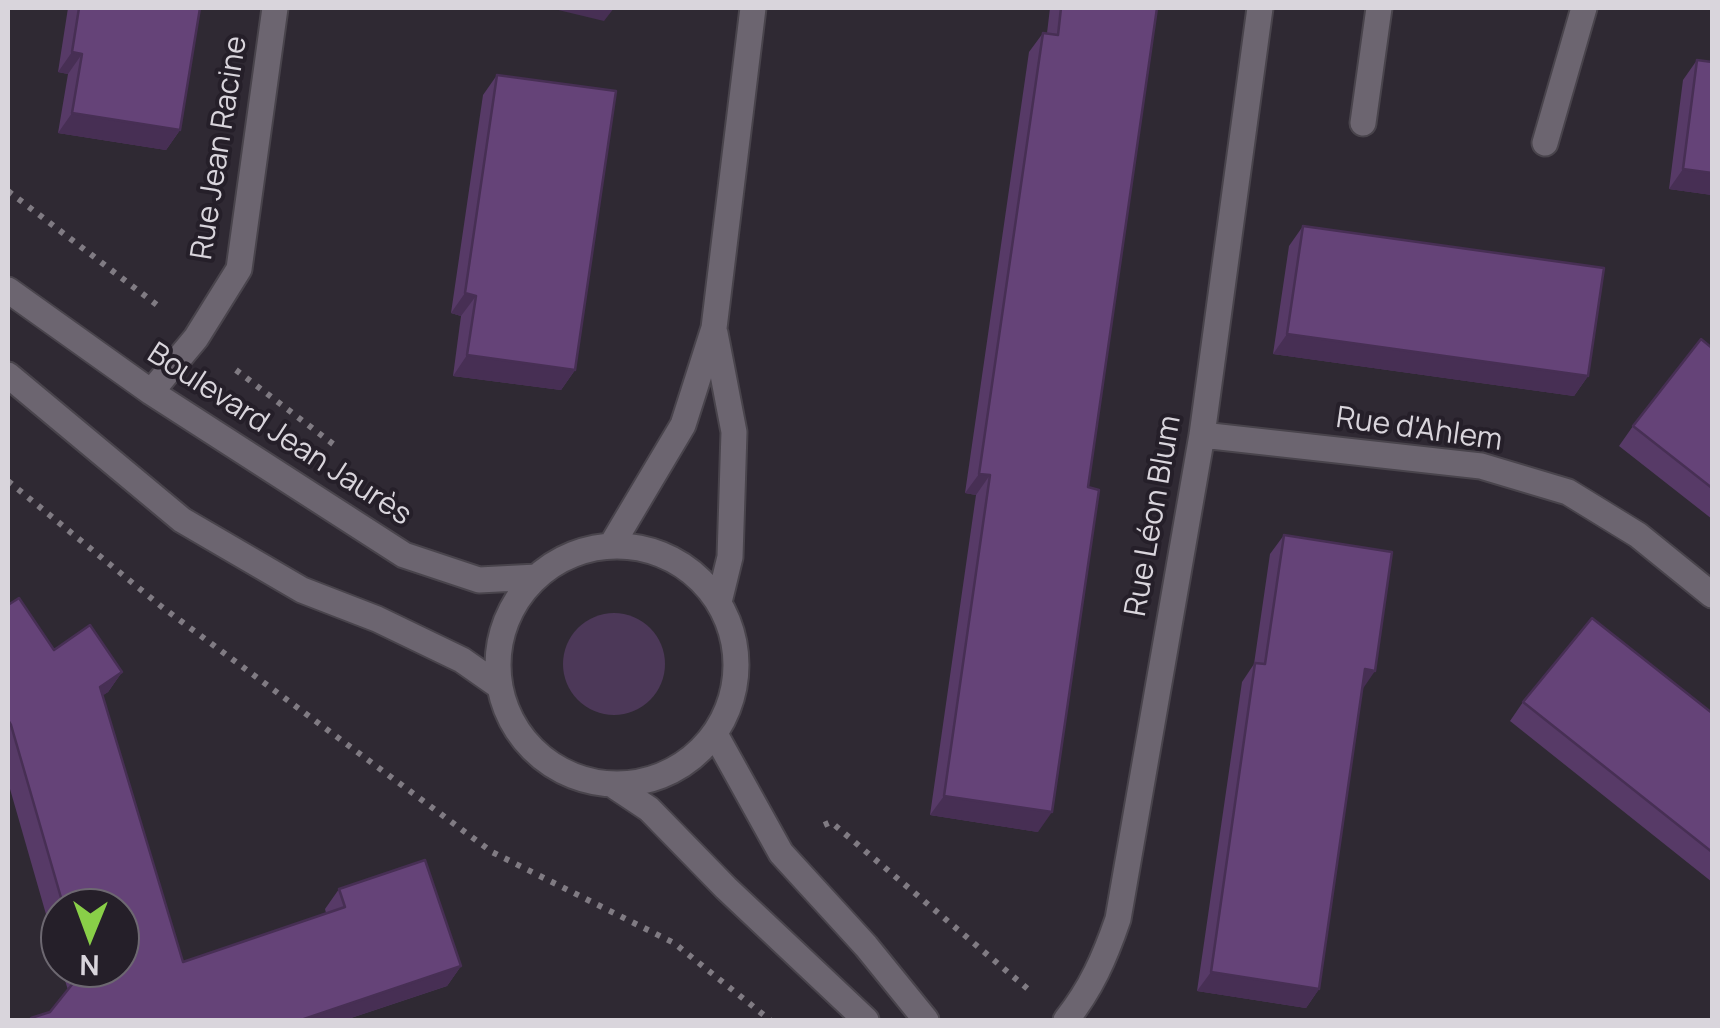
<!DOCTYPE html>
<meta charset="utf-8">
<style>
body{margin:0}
#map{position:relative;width:1720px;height:1028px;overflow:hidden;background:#2f2933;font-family:Manrope,sans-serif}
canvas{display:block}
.frame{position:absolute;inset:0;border:10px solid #d9d5dc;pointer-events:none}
.north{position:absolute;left:40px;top:888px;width:100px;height:100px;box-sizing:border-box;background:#251f29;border:2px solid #6d6871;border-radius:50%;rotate:181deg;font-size:28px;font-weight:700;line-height:40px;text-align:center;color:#d9d5dc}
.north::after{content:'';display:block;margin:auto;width:35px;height:45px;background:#89cf48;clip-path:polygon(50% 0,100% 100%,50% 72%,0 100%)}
</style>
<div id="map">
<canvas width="1720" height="1028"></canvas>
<div class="frame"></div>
<div class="north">N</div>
</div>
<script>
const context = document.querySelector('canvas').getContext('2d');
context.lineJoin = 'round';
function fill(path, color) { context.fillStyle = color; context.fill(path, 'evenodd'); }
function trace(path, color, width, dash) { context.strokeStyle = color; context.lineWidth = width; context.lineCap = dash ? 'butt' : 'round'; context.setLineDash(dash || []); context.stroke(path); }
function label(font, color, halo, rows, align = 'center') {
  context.font = font + ' Manrope,sans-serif'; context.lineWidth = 8; context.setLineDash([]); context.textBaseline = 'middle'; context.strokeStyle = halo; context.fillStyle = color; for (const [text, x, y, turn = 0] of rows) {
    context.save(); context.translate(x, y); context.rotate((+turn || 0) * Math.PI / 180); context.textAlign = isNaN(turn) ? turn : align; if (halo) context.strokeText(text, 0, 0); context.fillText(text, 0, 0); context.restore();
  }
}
const green = new Path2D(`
 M563 664a51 51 0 1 1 102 0a51 51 0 1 1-102 0Z`);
const path = new Path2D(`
 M 8,191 L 157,305
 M 236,370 L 333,444
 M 8,481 L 162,607 L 492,852 L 674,943 L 770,1020
 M 824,825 L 831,822 L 1029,990`);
const minor = new Path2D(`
 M 1363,123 L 1379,8
 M 1545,143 L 1584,8
 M 8,290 L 151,392 L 404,555 L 479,580 L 537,577
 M 715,333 L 734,432 L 730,557 L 719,602
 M 8,375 L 182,520 L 302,590 L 377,619 L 462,660 L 499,686
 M 151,392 L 196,338 L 239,269 L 275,8
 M 1202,435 L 1481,466 L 1568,492 L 1638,535 L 1712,595
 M 611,546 L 683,425 L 714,328 L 753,8
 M498 665a119 119 0 1 1 238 0a119 119 0 1 1-238 0Z
 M 715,734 L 781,853 L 866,946 L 926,1020
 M 613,785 L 649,809 L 726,888 L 866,1020
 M 1066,1020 C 1091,989 1105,957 1118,919 L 1202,435 L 1260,8`);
const wall = new Path2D(`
 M 68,8 L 200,8 L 180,130 L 166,150 L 58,133 L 68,74 L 58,72 Z
 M 1050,8 L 1157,8 L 1038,832 L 930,815 L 976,495 L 965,493 L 1029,52 L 1043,33 L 1047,33 Z
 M 1697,60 L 1712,195 L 1669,189 L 1683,80 Z
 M 497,75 L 575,370 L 561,390 L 453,376 L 461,316 L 451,313 L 483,95 Z
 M 1303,226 L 1588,376 L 1574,396 L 1273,354 L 1289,246 Z
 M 1712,348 L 1712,519 L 1619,446 L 1633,426 Z
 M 1284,535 L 1362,690 L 1319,989 L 1306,1008 L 1197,991 L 1242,682 L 1254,664 L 1270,554 Z
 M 8,605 L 54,650 L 122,672 L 108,692 L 103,695 L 183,962 L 326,913 L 325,909 L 339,889 L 461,966 L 447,986 L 345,1020 L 29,1020 L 31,1018 L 50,1012 L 68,990 L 61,968 L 120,968 L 120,908 L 60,908 L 60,963 L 8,782 Z
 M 1523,702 L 1712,713 L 1712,882 L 1510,721 Z`);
const shadedWall = new Path2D(`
 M 550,8 L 614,8 L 604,21 Z
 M 72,52 L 82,54 L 68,74 L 58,72 Z
 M 72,113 L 180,130 L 166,150 L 58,133 Z
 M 1683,169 L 1712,173 L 1712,195 L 1669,189 Z
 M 465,293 L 476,296 L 461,316 L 451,313 Z
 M 1287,334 L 1588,376 L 1574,396 L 1273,354 Z
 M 467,355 L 575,370 L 561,390 L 453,376 Z
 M 979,474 L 990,475 L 976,495 L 965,493 Z
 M 1365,669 L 1375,671 L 1362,690 Z
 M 122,672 L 108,692 L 86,707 L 100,687 Z
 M 944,796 L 1052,812 L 1038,832 L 930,815 Z
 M 461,966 L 447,986 L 345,1020 L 301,1020 Z
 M 1211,972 L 1319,989 L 1306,1008 L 1197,991 Z`);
const building = new Path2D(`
 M 79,8 L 200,8 L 180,130 L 72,113 L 82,54 L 72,52 Z
 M 1061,8 L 1157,8 L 1088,487 L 1099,490 L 1052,812 L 944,796 L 990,475 L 979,474 L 1043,33 L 1058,35 Z
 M 1697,60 L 1712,62 L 1712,173 L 1683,169 Z
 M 497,75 L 616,91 L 575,370 L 467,355 L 476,296 L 465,293 Z
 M 1303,226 L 1604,268 L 1588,376 L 1287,334 Z
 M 1701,339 L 1712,348 L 1712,488 L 1633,426 Z
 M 1284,535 L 1392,552 L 1375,671 L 1365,669 L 1319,989 L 1211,972 L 1255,663 L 1265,664 Z
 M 19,598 L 54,650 L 90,625 L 122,672 L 100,687 L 183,962 L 345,907 L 339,889 L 425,860 L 461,966 L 301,1020 L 32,1020 L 31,1018 L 50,1012 L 82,972 L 81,968 L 120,968 L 120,908 L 64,908 L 11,725 L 8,720 L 8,605 Z
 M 1592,618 L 1712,713 L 1712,852 L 1523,702 Z`);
const streetNames = [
 ["Rue Jean Racine",220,148,-81],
 ["Rue d'Ahlem",1419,430,8],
 ["Boulevard Jean Jaurès",279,435,33],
 ["Rue Léon Blum",1154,516,-80]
];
fill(green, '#4c3858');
trace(minor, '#49444c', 29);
trace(path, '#807b83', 6, [5, 8]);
trace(minor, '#6c6570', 25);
fill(wall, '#573a67');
fill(shadedWall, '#472f54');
fill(building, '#654378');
trace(building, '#472f54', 2.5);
label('30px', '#d9d5dc', '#251f29', streetNames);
</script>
